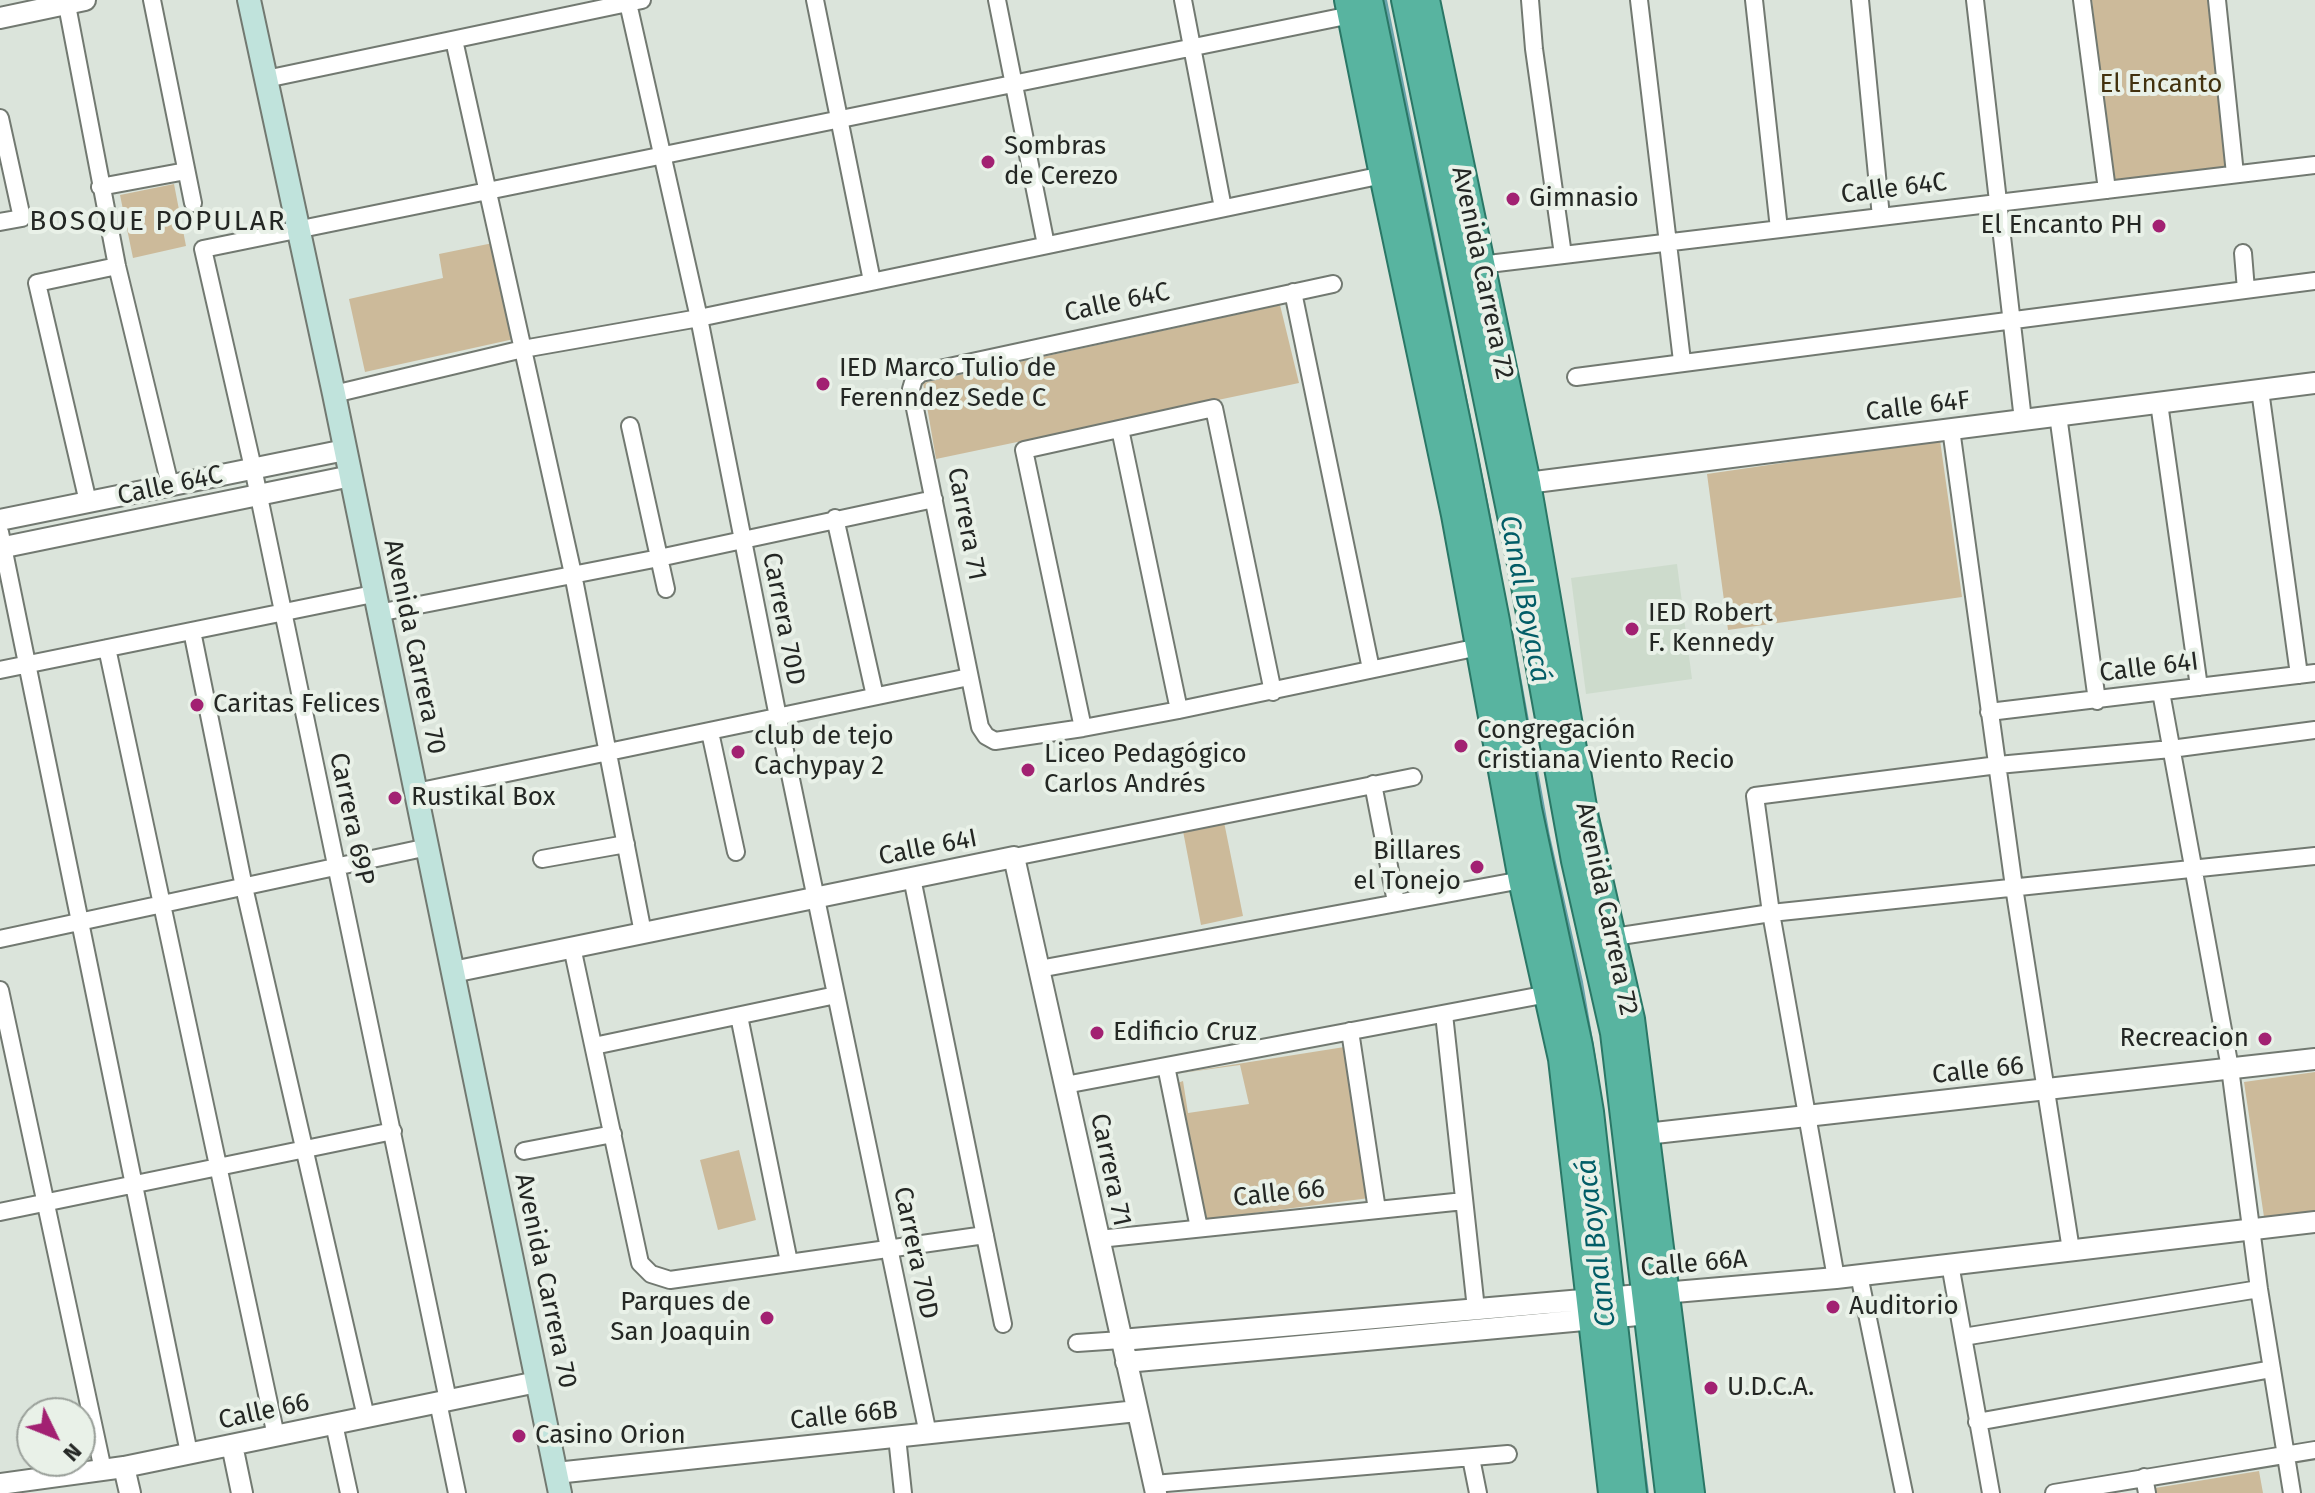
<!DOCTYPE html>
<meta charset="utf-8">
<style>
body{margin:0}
#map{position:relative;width:2315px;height:1493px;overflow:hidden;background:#dbe4db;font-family:"Fira Sans",sans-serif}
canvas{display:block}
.north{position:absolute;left:16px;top:1397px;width:80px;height:80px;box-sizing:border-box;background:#e9f1e8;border:2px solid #9aa09a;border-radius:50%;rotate:133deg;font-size:22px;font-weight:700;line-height:32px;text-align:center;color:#242724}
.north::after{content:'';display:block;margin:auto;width:28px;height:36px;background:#a22172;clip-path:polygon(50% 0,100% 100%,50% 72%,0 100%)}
</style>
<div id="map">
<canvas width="2315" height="1493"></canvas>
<div class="north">N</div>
</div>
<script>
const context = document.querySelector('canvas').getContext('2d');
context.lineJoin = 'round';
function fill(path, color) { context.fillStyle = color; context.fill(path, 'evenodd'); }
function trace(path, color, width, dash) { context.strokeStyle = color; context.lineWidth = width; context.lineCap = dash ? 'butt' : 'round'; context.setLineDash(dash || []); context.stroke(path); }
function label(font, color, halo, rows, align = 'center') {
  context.font = font + ' "Fira Sans",sans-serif'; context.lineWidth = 8; context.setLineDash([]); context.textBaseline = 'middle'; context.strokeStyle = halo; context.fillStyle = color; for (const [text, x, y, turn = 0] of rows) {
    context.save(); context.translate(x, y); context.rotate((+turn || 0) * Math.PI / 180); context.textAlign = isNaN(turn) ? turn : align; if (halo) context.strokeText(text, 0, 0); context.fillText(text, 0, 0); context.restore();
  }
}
const built = new Path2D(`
 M 1677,564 L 1692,679 L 1586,694 L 1571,578 Z`);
const green = new Path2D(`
 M 2092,0 L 2211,0 L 2230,170 L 2112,183 Z
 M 174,184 L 186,246 L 133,258 L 120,195 Z
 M 493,243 L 514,339 L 365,372 L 349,299 L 443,278 L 439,254 Z
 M 1280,305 L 1299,383 L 936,459 L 923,383 Z
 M 1940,440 L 1962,597 L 1728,630 L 1707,474 Z
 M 1224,822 L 1243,916 L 1201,925 L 1183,831 Z
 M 1357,1045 L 1377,1197 L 1201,1220 L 1172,1085 L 1183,1081 L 1188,1113 L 1249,1104 L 1240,1065 L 1174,1074 Z
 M 2315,1072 L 2315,1212 L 2264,1217 L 2244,1082 Z
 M 739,1150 L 756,1220 L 718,1230 L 700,1160 Z
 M 2259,1471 L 2263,1493 L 2150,1493 L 2149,1489 Z`);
const stream = new Path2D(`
 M 1385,0 L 1499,567
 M 1510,627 L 1548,836 L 1581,982 L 1596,1070
 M 1639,1432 L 1647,1493`);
const minor = new Path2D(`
 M 66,0 L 117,266 L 170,485
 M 152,0 L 193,203
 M 815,0 L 872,281
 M 997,0 L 1046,245
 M 1183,0 L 1223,208
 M 1530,0 L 1534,49 L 1563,255
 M 1639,0 L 1682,361
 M 1754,0 L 1779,229
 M 1860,0 L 1881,217
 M 1975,0 L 2023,420
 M 2082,0 L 2107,190
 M 2217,0 L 2235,174
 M 628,3 L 699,318 L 778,717 L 928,1434
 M 454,40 L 573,574 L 643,933
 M 266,79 L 642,0
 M 0,118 L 22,218 L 0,222
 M 100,187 L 186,171
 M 2243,253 L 2246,290
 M 1480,265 L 2315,165
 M 1333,284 L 921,373 L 914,379 L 911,389 L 980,727 L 986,736 L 995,741 L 1083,728 L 1179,710 L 1479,647
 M 1293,292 L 1371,669
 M 1576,377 L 2315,281
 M 2260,390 L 2299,675
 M 334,394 L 523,349 L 699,318 L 1383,175
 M 2159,403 L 2199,687
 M 2058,415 L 2097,701
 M 630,426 L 666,589
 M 1120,429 L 1179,710
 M 1951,429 L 2014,887 L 2071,1250
 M 88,502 L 37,283 L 117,266
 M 835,518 L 875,696
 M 0,532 L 189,1453
 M 378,613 L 659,558 L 934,499
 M 192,631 L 244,887 L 366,1417
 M 107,648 L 276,1436
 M 0,670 L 373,594
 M 2161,692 L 2230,1068 L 2259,1289 L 2292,1493
 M 1989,712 L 2315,673
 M 1083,728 L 1024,450 L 1214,408 L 1273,692
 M 710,732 L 736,852
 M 1373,784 L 1396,902
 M 416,792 L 969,677
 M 1014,857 L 1413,777
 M 542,859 L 626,844
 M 912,878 L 1003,1324
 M 1614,937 L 1771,913 L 2315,856
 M 0,939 L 428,847
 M 572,947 L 640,1263 L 651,1274 L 670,1280 L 985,1235
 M 1039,969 L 1522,880
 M 0,990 L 103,1470
 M 1444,1014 L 1476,1309
 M 739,1016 L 789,1262
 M 1350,1031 L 1377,1210
 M 594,1046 L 836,995
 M 1166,1066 L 1199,1228
 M 1065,1085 L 1548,994
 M 524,1151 L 613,1134
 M 0,1212 L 393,1131
 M 1099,1239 L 1464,1201
 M 1950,1264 L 1991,1493
 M 1859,1275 L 1904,1493
 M 1836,1278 L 1771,913 L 1755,796 L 1998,765 L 2171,749 L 2315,730
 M 1963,1337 L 2259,1289
 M 1077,1343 L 1121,1340
 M 448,1400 L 253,468 L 203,249 L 1351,15
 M 438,1402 L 457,1493
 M 1977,1422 L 2272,1369
 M 334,1424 L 349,1493
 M 897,1437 L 903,1493
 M 1471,1458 L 1478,1493
 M 2144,1477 L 2147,1493
 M 1154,1484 L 1508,1454
 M 2054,1493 L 2315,1450`);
const tertiary = new Path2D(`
 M 0,18 L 85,0
 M 1527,483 L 2315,383
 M 0,520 L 345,450
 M 0,548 L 351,476
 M 453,972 L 1014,857 L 1156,1493
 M 1646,1134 L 2315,1059
 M 1121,1340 L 1836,1278 L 2315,1222
 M 1126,1362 L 1660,1313
 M 232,1445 L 242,1493
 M 124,1467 L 130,1493
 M 556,1473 L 1137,1411
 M 0,1484 L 124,1467 L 537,1382`);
const secondary = new Path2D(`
 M 249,0 L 334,394 L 560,1493`);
const trunk = new Path2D(`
 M 1348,0 L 1383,175 L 1455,515 L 1522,880 L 1562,1059 L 1612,1493
 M 1369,0 L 1462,447 L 1496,621 L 1528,809 L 1579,1046 L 1590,1112 L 1633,1493
 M 1405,0 L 1521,564 L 1575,861 L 1614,1033 L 1669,1493
 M 1426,0 L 1527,483 L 1585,818 L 1631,1019 L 1691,1493`);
const markers = [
 [988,162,8,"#a22172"],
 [1513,199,8,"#a22172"],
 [2159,226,8,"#a22172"],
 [823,384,8,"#a22172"],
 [1632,629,8,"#a22172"],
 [197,705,8,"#a22172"],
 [1461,746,8,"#a22172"],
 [738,752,8,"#a22172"],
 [1028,770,8,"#a22172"],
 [395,798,8,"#a22172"],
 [1477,867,8,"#a22172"],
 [1097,1033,8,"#a22172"],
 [2265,1039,8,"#a22172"],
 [1833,1307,8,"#a22172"],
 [767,1318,8,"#a22172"],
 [1711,1388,8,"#a22172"],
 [519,1436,8,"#a22172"]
];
const parkNames = [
 ["El Encanto",2161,85]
];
const poiNames = [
 ["Sombras",1004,147],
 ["de Cerezo",1004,177],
 ["Gimnasio",1529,199],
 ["El Encanto PH",2143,226,"right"],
 ["IED Marco Tulio de",839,369],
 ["Ferenndez Sede C",839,399],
 ["IED Robert",1648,614],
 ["F. Kennedy",1648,644],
 ["Caritas Felices",213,705],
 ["Congregación",1477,731],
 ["Cristiana Viento Recio",1477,761],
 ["club de tejo",754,737],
 ["Cachypay 2",754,767],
 ["Liceo Pedagógico",1044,755],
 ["Carlos Andrés",1044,785],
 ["Rustikal Box",411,798],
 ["Billares",1461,852,"right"],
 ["el Tonejo",1461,882,"right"],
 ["Edificio Cruz",1113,1033],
 ["Recreacion",2249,1039,"right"],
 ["Parques de",751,1303,"right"],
 ["San Joaquin",751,1333,"right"],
 ["Auditorio",1849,1307],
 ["U.D.C.A.",1727,1388],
 ["Casino Orion",535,1436]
];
const streetNames = [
 ["Calle 64C",1894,189,-7],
 ["Avenida Carrera 72",1482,273,78],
 ["Calle 64C",1117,303,-12],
 ["Calle 64F",1918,407,-7],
 ["Calle 64C",170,486,-12],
 ["Carrera 71",966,524,79],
 ["Carrera 70D",783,619,79],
 ["Avenida Carrera 70",414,647,78],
 ["Calle 64I",2149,668,-7],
 ["Carrera 69P",351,819,78],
 ["Calle 64I",928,848,-11],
 ["Avenida Carrera 72",1606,909,78],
 ["Calle 66",1978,1071,-6],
 ["Carrera 71",1110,1170,78],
 ["Calle 66",1279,1194,-6],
 ["Carrera 70D",915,1253,78],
 ["Calle 66A",1694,1264,-5],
 ["Avenida Carrera 70",545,1281,78],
 ["Calle 66",264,1412,-12],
 ["Calle 66B",844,1416,-6]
];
const neighbourhoodNames = [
 ["BOSQUE POPULAR",158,222]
];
const waterNames = [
 ["Canal Boyacá",1524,599,79],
 ["Canal Boyacá",1597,1243,-97]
];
fill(built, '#cddbcc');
fill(green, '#ccba9a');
trace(stream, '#67a3ab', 4);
trace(minor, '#727971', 20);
trace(tertiary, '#727971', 24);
trace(secondary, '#727971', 26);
trace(trunk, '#2a7766', 30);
trace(minor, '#fff', 16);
trace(tertiary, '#fff', 20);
trace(secondary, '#c0e3dc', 22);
trace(trunk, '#58b4a0', 26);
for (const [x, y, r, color] of markers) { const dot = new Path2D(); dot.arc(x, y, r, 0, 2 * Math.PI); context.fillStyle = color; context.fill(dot); trace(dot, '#e9f1e8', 3); }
label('26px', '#42310e', '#e9f1e8', parkNames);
label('26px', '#242724', '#e9f1e8', poiNames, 'left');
label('26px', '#242724', '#e9f1e8', streetNames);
context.letterSpacing = '2px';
label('28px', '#242724', '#e9f1e8', neighbourhoodNames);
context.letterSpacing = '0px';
label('italic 28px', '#025d67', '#e9f1e8', waterNames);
</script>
